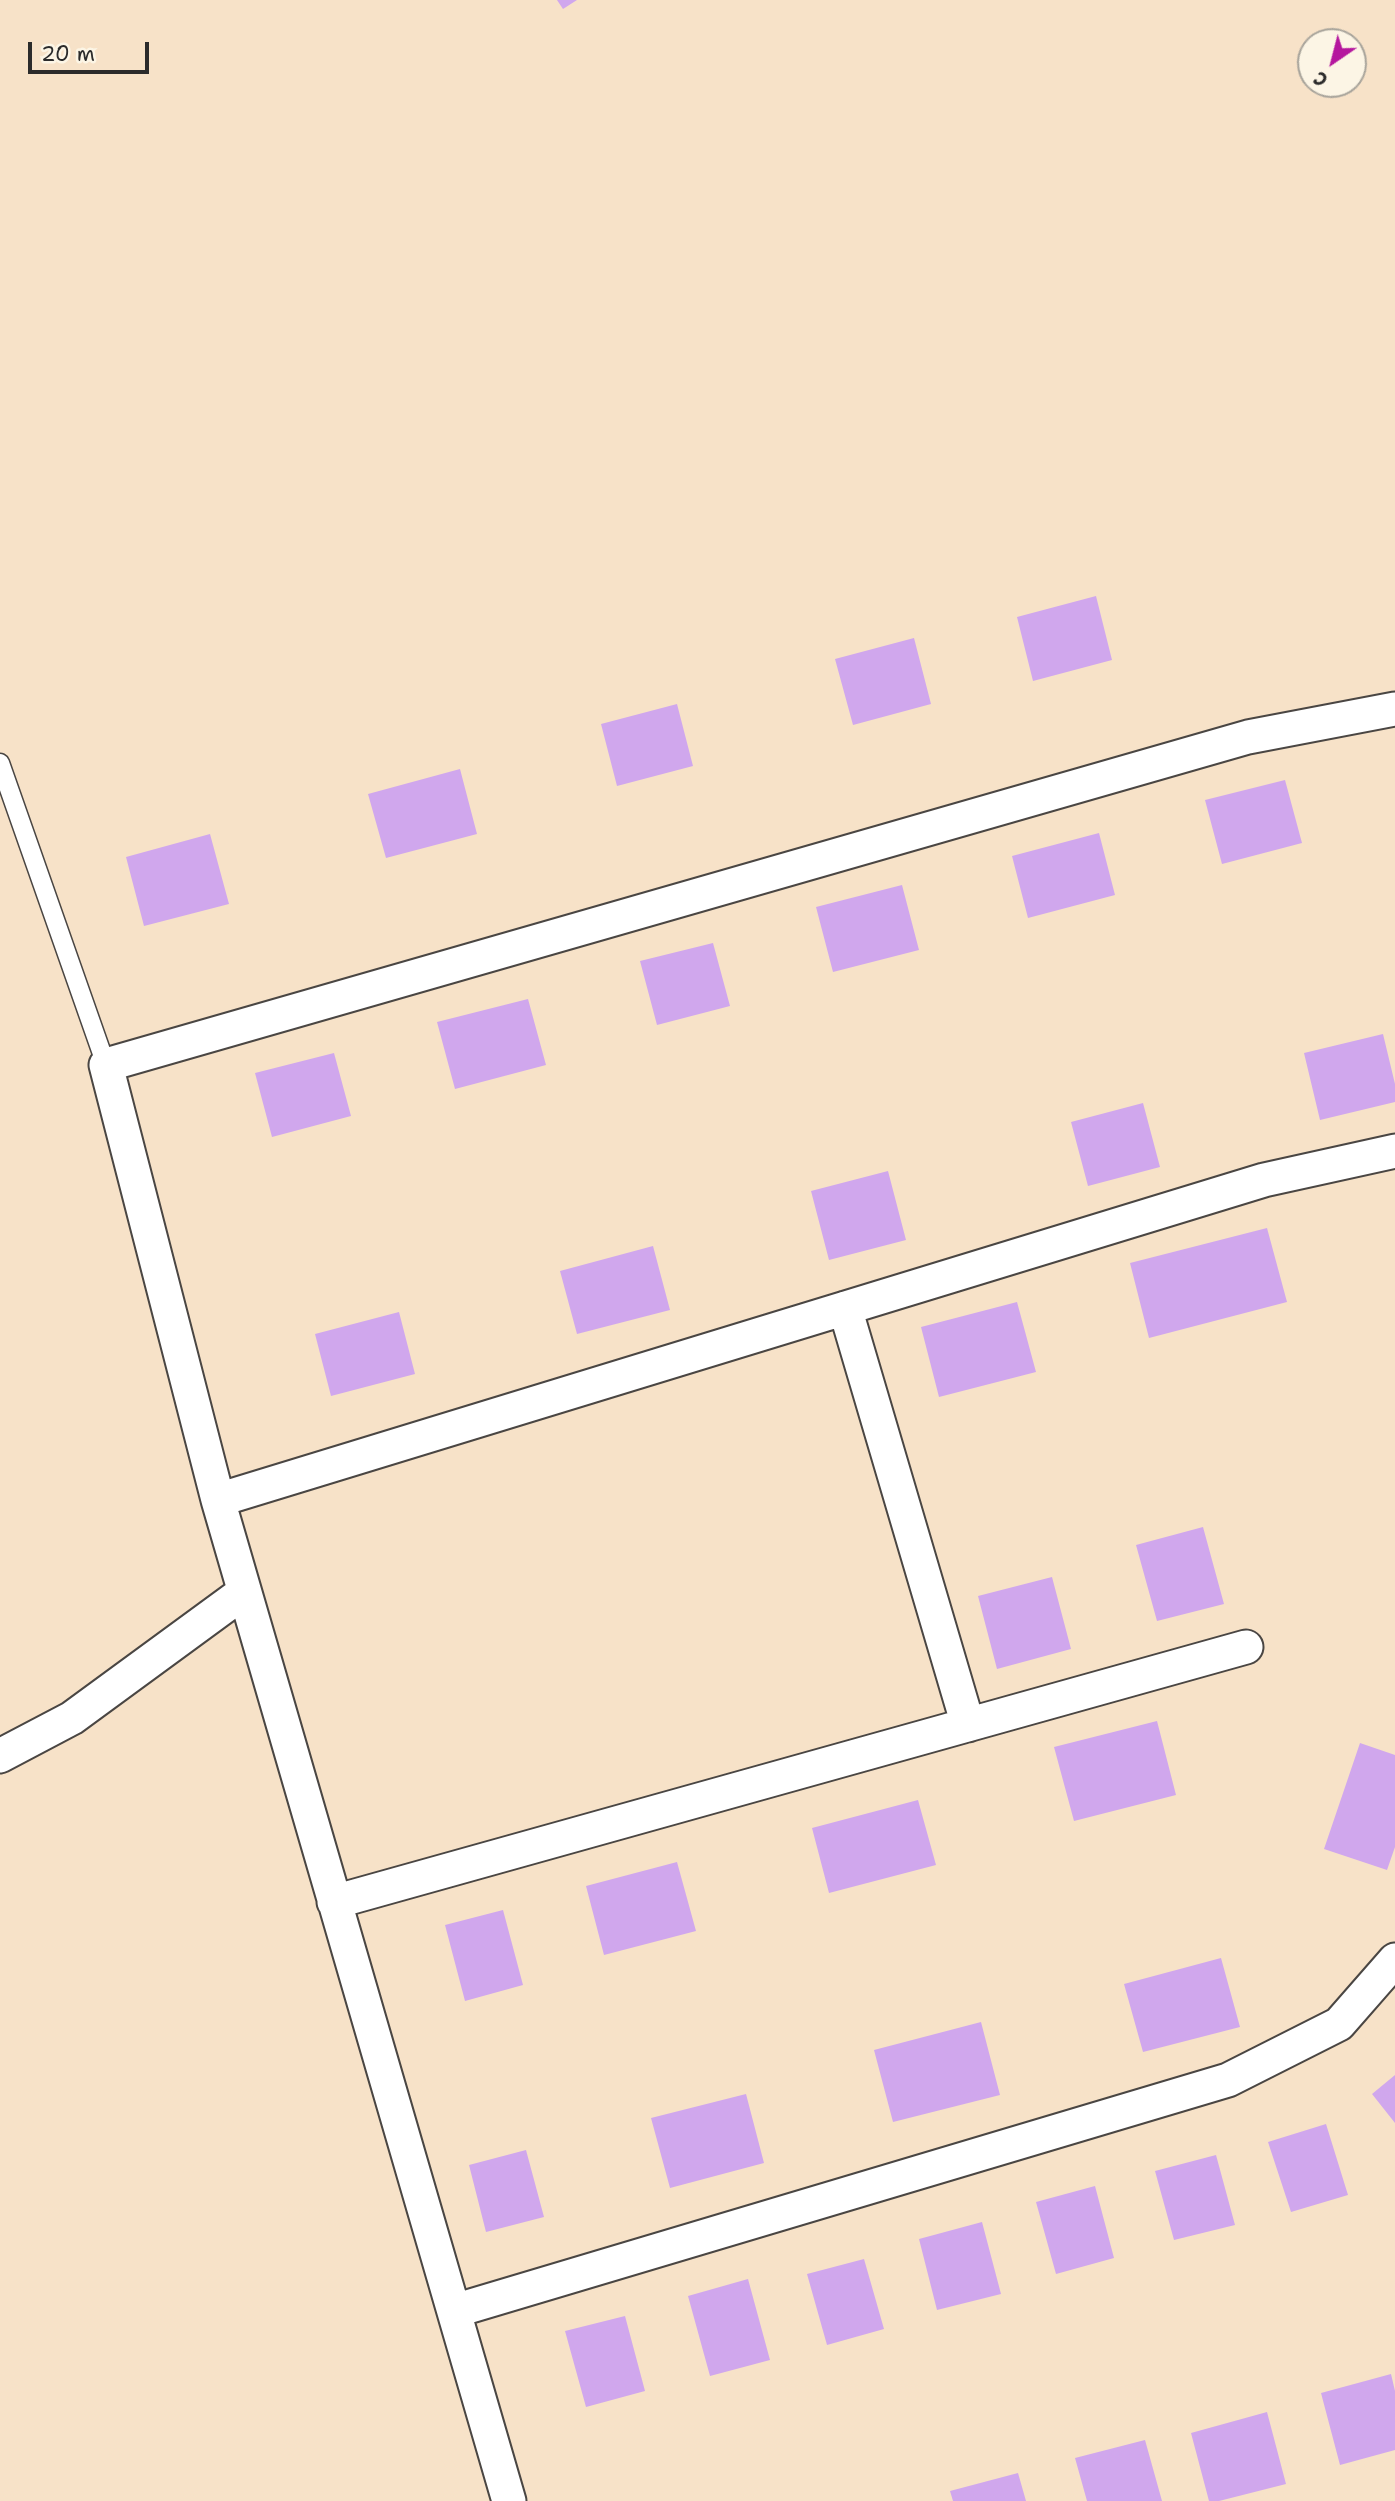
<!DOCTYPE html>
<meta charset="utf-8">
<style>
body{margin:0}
#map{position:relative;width:1395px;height:2501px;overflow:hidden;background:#f7e2c8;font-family:"Shantell Sans",sans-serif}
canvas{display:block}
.north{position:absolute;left:1297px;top:28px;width:70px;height:70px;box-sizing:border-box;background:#fcf5e5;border:2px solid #a8a49b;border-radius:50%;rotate:215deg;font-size:19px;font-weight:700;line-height:28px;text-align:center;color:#2b2b2b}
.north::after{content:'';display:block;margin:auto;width:24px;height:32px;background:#b5179e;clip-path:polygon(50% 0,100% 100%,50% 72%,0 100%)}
.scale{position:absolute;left:28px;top:42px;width:121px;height:32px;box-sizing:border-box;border:4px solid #2b2b2b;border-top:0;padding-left:9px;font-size:21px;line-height:24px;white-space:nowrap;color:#2b2b2b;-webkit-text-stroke:5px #fcf5e5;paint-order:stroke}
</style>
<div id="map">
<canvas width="1395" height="2501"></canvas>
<div class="north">С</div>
<div class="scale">20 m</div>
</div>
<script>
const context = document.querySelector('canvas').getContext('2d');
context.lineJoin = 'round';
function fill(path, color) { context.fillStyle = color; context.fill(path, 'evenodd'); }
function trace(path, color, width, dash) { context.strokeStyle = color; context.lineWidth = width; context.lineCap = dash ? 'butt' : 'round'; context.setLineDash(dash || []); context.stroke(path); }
const building = new Path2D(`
 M 557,0 L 577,0 L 563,9 Z
 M 1096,596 L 1112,660 L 1033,681 L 1017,617 Z
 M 914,638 L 931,704 L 853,725 L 835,659 Z
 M 677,704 L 693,766 L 617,786 L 601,724 Z
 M 460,769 L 477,834 L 386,858 L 368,794 Z
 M 1285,780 L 1302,843 L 1222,864 L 1205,800 Z
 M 1099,833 L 1115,895 L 1028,918 L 1012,856 Z
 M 210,834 L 229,904 L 144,926 L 126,857 Z
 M 902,885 L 919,950 L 833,972 L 816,907 Z
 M 713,943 L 730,1006 L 657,1025 L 640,961 Z
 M 528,999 L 546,1065 L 455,1089 L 437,1022 Z
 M 1383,1034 L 1395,1084 L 1395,1102 L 1320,1120 L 1304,1053 Z
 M 334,1053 L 351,1116 L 272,1137 L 255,1073 Z
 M 1143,1103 L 1160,1167 L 1088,1186 L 1071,1122 Z
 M 888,1171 L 906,1240 L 829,1260 L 811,1191 Z
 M 1267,1228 L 1287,1302 L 1149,1338 L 1130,1263 Z
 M 653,1246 L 670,1310 L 577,1334 L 560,1271 Z
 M 1017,1302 L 1036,1372 L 939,1397 L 921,1327 Z
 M 399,1312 L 415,1374 L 331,1396 L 315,1334 Z
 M 1203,1527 L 1224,1604 L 1157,1621 L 1136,1545 Z
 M 1052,1577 L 1071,1649 L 997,1669 L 978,1596 Z
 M 1157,1721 L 1176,1795 L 1074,1821 L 1054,1747 Z
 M 1360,1743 L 1395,1755 L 1395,1847 L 1387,1870 L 1324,1849 Z
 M 918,1800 L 936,1865 L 829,1893 L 812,1828 Z
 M 677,1862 L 696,1931 L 604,1955 L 586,1886 Z
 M 503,1910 L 523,1985 L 465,2001 L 445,1925 Z
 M 1221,1958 L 1240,2027 L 1143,2052 L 1124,1984 Z
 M 981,2022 L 1000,2095 L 893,2122 L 874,2050 Z
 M 1395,2075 L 1395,2123 L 1372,2094 Z
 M 746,2094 L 764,2163 L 670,2188 L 651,2118 Z
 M 1326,2124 L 1348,2195 L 1291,2212 L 1268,2142 Z
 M 526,2150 L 544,2217 L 486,2232 L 469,2165 Z
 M 1216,2155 L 1235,2225 L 1174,2240 L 1155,2171 Z
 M 1095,2186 L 1114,2258 L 1056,2274 L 1036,2202 Z
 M 982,2222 L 1001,2294 L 937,2310 L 919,2239 Z
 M 864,2259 L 884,2329 L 827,2345 L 807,2274 Z
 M 748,2279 L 770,2360 L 710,2376 L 688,2296 Z
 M 625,2316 L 645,2391 L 586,2407 L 565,2331 Z
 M 1391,2374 L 1395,2391 L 1395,2450 L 1340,2465 L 1321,2393 Z
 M 1267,2412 L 1286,2484 L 1219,2501 L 1209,2501 L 1191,2433 Z
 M 1145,2440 L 1162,2501 L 1087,2501 L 1075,2458 Z
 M 1018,2473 L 1026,2501 L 953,2501 L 950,2491 Z`);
const lane = new Path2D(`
 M 0,763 L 106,1065`);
const street = new Path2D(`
 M 845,1308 L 968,1725
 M 218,1500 L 1264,1180 L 1395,1151
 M 0,1756 L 72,1718 L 244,1592
 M 334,1902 L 1246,1647
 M 454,2311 L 1228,2080 L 1339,2024 L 1395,1960
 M 509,2501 L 218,1500 L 106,1065 L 1248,737 L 1395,709`);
fill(building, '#d0a7ed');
trace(lane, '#4a4643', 21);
trace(street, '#4a4643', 37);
trace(lane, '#fff', 18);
trace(street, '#fff', 33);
</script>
